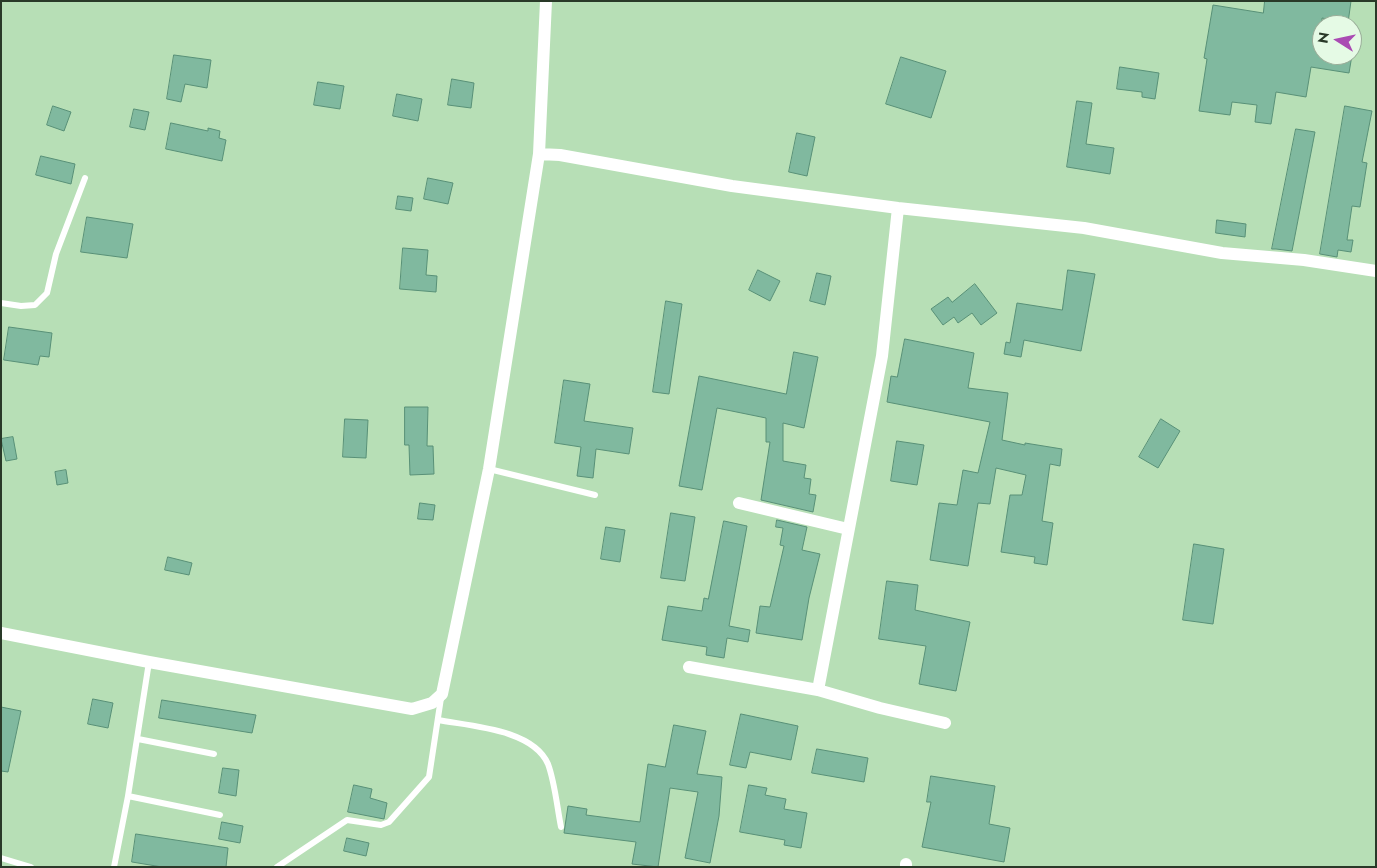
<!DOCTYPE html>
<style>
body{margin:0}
#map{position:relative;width:1377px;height:868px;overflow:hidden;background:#b7dfb6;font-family:Jost,sans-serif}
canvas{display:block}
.frame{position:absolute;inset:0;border:2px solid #293928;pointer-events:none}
.north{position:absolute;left:1312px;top:15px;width:50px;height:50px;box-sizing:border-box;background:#e5fae5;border:1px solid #9aad99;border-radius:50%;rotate:280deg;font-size:14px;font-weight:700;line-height:20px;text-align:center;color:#293928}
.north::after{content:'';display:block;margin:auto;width:18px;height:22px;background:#aa4bb3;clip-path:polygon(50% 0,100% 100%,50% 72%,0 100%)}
</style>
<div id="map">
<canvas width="1377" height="868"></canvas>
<div class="frame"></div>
<div class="north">N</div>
</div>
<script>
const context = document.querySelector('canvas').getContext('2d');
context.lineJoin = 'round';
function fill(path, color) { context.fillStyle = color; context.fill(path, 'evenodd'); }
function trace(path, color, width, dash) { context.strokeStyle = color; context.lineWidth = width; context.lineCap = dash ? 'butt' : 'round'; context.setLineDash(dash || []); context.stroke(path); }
const building = new Path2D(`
 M 1265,1 L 1351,1 L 1348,23 L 1322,18 L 1322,55 L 1352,55 L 1349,73 L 1311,67 L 1306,97 L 1276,92 L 1271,124 L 1255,122 L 1257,105 L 1232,102 L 1230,115 L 1199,111 L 1207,59 L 1204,58 L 1213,5 L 1263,13 Z
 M 174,55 L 211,60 L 207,88 L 185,84 L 181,102 L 167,99 Z
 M 901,57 L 946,71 L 931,118 L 886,104 Z
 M 1120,67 L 1159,73 L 1155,99 L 1142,97 L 1142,92 L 1117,89 Z
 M 452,79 L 474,83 L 471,108 L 448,105 Z
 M 318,82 L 344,86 L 340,109 L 314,105 Z
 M 397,94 L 422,99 L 418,121 L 393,116 Z
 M 1077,101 L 1092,103 L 1086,144 L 1114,148 L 1110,174 L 1067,167 Z
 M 53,106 L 71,112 L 64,131 L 47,125 Z
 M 1345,106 L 1372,111 L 1362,162 L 1367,163 L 1360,207 L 1352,206 L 1347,240 L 1353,240 L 1351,252 L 1338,250 L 1337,257 L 1320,254 Z
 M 134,109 L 149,112 L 145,130 L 130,127 Z
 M 171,123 L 208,131 L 208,128 L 220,131 L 219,138 L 226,140 L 222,161 L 166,149 Z
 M 1296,129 L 1315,132 L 1292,251 L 1276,249 L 1272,249 Z
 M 797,133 L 815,137 L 807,176 L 789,172 Z
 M 41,156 L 75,164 L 71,184 L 36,175 Z
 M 428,178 L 453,183 L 448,204 L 424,199 Z
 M 398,196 L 413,198 L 411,211 L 396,209 Z
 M 87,217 L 133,224 L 127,258 L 81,252 Z
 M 1217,220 L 1246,224 L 1245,237 L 1216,233 Z
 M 403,248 L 428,250 L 426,275 L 437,276 L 436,292 L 400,289 Z
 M 758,270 L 780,281 L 770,301 L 749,290 Z
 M 1068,270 L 1095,274 L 1081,351 L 1024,340 L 1021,357 L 1004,354 L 1006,342 L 1010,343 L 1017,303 L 1062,310 Z
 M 817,273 L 831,276 L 825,305 L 810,301 Z
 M 975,284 L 997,313 L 981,325 L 972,313 L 958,323 L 954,317 L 943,325 L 931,309 L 948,297 L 952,302 Z
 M 666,301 L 682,304 L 669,394 L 653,392 Z
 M 9,327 L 52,333 L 49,357 L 40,356 L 38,365 L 4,360 Z
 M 905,339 L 974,353 L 968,388 L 1008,393 L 1002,440 L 1025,445 L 1025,443 L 1062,449 L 1060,466 L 1050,464 L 1042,521 L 1053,523 L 1047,565 L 1034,563 L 1035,557 L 1001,552 L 1010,495 L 1022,495 L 1026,475 L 996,468 L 990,504 L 978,503 L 968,566 L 930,560 L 939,503 L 957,505 L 963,470 L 978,473 L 990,422 L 887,402 L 891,376 L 897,377 Z
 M 794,352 L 818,357 L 804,428 L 783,423 L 783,461 L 806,465 L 804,478 L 811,479 L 809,494 L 816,495 L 813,512 L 761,500 L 770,442 L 766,442 L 766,418 L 717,408 L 702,490 L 679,486 L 699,376 L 786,394 Z
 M 564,380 L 590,384 L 584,421 L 633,428 L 629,454 L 596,449 L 593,478 L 577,476 L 581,447 L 555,443 Z
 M 405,407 L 428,407 L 427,446 L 433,446 L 434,474 L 410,475 L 409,445 L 405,445 Z
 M 345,419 L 368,420 L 366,458 L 343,457 Z
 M 1161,419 L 1180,431 L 1158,468 L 1139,457 Z
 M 13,437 L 17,459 L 6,461 L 1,439 Z
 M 897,441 L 924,445 L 917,485 L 891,481 Z
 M 66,470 L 68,483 L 57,485 L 55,472 Z
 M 420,503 L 435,505 L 433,520 L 418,519 Z
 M 671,513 L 695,517 L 685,581 L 661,578 Z
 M 777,520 L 807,527 L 802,550 L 820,554 L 809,598 L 802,640 L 756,633 L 760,606 L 770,607 L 784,546 L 780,545 L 783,528 L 776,527 Z
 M 724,521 L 747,526 L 729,626 L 750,630 L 748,642 L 727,638 L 724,658 L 706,655 L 707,647 L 662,640 L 668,606 L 702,611 L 704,598 L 708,599 Z
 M 606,527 L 625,530 L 620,562 L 601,559 Z
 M 1194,544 L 1224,549 L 1213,624 L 1183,620 Z
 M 168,557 L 192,563 L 189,575 L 165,570 Z
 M 887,581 L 918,585 L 915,610 L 970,622 L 956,691 L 919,684 L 926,646 L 879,639 Z
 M 93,699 L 113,703 L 108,728 L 88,724 Z
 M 162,700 L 256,715 L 252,733 L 159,718 Z
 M 1,707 L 21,711 L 8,772 L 1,771 Z
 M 741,714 L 798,726 L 791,760 L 750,752 L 746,768 L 730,765 Z
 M 674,725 L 706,731 L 697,774 L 722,777 L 719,816 L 710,863 L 685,858 L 698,792 L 670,788 L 658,867 L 632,864 L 636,842 L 564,833 L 568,806 L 587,809 L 586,815 L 640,822 L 648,764 L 665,767 Z
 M 817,749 L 868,758 L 864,782 L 812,773 Z
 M 223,768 L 239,770 L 236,796 L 219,793 Z
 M 931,776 L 995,786 L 989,824 L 1010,828 L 1004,862 L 922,847 L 931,802 L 927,802 Z
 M 354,785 L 372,789 L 370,798 L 387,803 L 384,819 L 348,812 Z
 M 749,785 L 767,788 L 765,795 L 786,799 L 784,809 L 807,813 L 801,848 L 784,845 L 785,840 L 740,832 Z
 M 222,822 L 243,826 L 240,843 L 219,839 Z
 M 136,834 L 228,848 L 226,867 L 162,867 L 132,862 Z
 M 347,838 L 369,843 L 366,856 L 344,851 Z`);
const service = new Path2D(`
 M 1,303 L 21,306 L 35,305 L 47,293 L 56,254 L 85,178
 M 489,469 L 595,495
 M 149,662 L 128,796 L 220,815
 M 438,720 C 470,726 533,729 548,764 C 555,783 557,807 561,827
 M 138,739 L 214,754
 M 1,858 L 31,867
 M 114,867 L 128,796
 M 277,867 L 347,820 L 381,825 L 389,822 L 429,777 L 441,698`);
const minor = new Path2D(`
 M 539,154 L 546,1
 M 739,503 L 848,529
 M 1,633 L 149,662 L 412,709 L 432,703 L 442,694 L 489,469 L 539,154 L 560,155 L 732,186 L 898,208 L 1084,228 L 1222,253 L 1304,260 L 1376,271
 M 689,667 L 818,690 L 880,708 L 945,723
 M 818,690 L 882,356 L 898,208
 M 906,867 L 906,864`);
fill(building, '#80b99f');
trace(building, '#589077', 1);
trace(service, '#fff', 6);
trace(minor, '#fff', 12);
</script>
